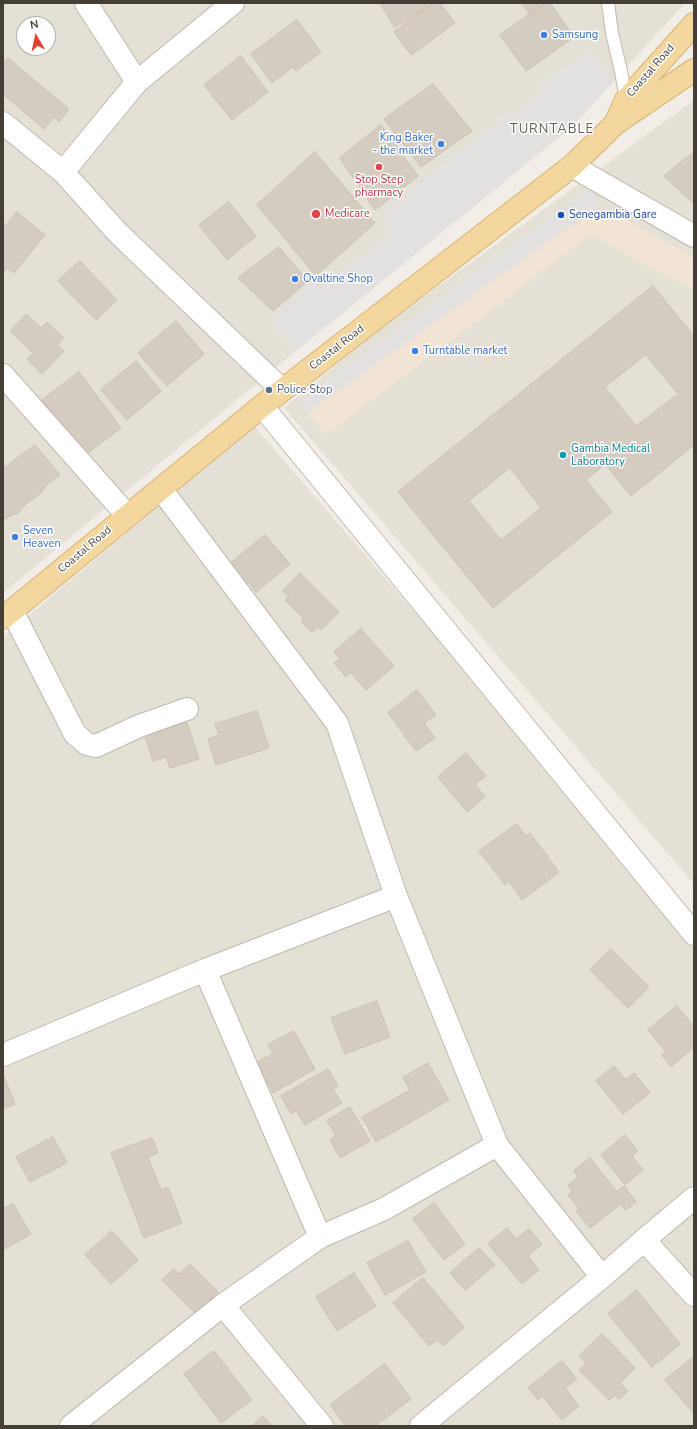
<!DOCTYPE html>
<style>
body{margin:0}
#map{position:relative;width:697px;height:1429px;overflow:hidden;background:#f2eee7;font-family:"Nunito Sans",sans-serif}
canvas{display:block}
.frame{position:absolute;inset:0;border:4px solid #443e37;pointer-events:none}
.north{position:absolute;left:16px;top:16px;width:40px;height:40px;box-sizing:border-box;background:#fff;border:1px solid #b4b2af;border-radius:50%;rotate:351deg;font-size:11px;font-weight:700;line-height:16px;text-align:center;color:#443e37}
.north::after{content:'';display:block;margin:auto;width:14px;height:18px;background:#e2412d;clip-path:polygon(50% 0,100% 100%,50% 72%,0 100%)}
</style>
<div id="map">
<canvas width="697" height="1429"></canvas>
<div class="frame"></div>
<div class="north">N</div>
</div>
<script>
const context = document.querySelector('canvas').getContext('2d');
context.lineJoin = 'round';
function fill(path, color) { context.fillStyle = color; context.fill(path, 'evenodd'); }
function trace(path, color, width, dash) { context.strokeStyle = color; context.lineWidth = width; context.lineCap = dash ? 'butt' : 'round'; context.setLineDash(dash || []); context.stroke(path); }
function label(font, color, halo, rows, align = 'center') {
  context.font = font + ' "Nunito Sans",sans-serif'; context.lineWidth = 3; context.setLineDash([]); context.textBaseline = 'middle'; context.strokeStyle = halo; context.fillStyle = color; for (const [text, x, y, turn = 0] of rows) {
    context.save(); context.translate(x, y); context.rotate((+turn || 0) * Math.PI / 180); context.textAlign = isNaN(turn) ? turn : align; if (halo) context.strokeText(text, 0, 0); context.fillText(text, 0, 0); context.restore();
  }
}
const residential = new Path2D(`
 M 3,3 L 685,3 L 574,125 L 296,351 L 3,593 ZM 24,24 L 48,24 L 48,48 L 24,48 Z
 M 694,100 L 694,884 L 284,408 L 377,331 Z
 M 254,426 L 694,936 L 694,1426 L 3,1426 L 3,637 Z`);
const commercial = new Path2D(`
 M 618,215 L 694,258 L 694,290 L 590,235 L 326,435 L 307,413 L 565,229 L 588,218 Z`);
const parking = new Path2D(`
 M 591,52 L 613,82 L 574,125 L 296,351 L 273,327 L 279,311 L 323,270 L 334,280 L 392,232 L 383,213 L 433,172 L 498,124 L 496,119 L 505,113 L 515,113 L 541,93 L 541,82 Z
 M 590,188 L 600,205 L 307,413 L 302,400 Z`);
const building = new Path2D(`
 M 380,3 L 434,3 L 395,27 Z
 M 433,3 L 440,3 L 455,23 L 411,55 L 394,32 Z
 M 522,3 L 546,3 L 530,14 Z
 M 546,3 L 550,3 L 574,37 L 526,71 L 500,35 Z
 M 297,20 L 321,52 L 296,71 L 293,67 L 272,83 L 251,54 Z
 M 241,56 L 268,92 L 232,120 L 204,85 Z
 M 8,58 L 69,109 L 59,122 L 54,117 L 44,129 L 3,94 L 3,64 Z
 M 433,84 L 472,131 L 421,167 L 384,119 Z
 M 381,125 L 418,176 L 375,210 L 340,158 Z
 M 315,152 L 375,223 L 316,276 L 257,205 Z
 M 694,152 L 694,204 L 664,176 Z
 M 229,202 L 256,236 L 227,260 L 199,225 Z
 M 17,212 L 45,235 L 14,273 L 7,268 L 3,273 L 3,229 Z
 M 279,247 L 308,281 L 273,311 L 238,278 Z
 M 80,261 L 117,300 L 96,320 L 58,281 Z
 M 653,286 L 694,336 L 694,445 L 631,496 L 605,464 L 586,480 L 612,512 L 493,608 L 398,492 ZM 646,355 L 678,394 L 636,426 L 605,387 ZM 510,468 L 541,508 L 501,540 L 469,501 Z
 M 27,314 L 41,328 L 47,322 L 64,338 L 57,345 L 64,351 L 42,374 L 27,359 L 33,353 L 10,331 Z
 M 176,321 L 204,354 L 167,386 L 138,353 Z
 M 136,361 L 161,391 L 127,420 L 101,390 Z
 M 79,372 L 121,428 L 84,456 L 42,400 Z
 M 35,445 L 60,475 L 48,483 L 41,493 L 26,504 L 18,513 L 8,517 L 3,521 L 3,469 Z
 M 265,535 L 290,564 L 256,592 L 249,583 L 242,589 L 231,575 L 237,570 L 231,563 Z
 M 300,573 L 339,612 L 321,630 L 318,627 L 312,632 L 301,622 L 304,619 L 285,600 L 289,597 L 283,591 Z
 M 361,629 L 394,666 L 366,690 L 350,672 L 346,677 L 334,663 L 340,659 L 334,652 Z
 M 417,690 L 436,715 L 424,723 L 435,738 L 416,751 L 388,713 Z
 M 257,711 L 269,748 L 216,765 L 208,739 L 219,735 L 215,724 Z
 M 187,723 L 199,759 L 170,768 L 166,757 L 153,761 L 145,736 Z
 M 466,753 L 486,776 L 475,784 L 485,797 L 467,812 L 438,777 Z
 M 517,824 L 526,836 L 530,833 L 559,872 L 522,900 L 509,882 L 505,885 L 479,851 Z
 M 611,949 L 649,987 L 628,1008 L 590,970 Z
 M 377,1001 L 390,1037 L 345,1054 L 331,1018 Z
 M 677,1006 L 694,1027 L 694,1047 L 671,1067 L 662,1055 L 666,1052 L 648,1030 Z
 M 294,1031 L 315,1069 L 273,1093 L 266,1080 L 263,1081 L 253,1065 L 273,1053 L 268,1045 Z
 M 428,1063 L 449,1100 L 376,1142 L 362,1117 L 410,1090 L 403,1078 Z
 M 614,1066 L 626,1080 L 634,1073 L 650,1093 L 623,1114 L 596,1081 Z
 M 328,1069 L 338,1086 L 333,1089 L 342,1103 L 305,1125 L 296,1111 L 291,1114 L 281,1096 Z
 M 3,1074 L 15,1104 L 3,1109 Z
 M 350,1107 L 370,1141 L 340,1158 L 330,1140 L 336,1136 L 327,1121 Z
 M 625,1135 L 638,1151 L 632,1156 L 643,1170 L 625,1185 L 601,1155 Z
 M 53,1137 L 67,1163 L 30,1182 L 16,1157 Z
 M 152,1138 L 158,1153 L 148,1157 L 161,1190 L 168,1187 L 182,1223 L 144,1238 L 111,1153 Z
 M 590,1158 L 617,1192 L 624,1186 L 636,1202 L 626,1210 L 621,1204 L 590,1228 L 576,1211 L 579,1209 L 568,1195 L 572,1191 L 568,1185 L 578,1177 L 574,1171 Z
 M 434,1203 L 465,1244 L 444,1260 L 413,1219 Z
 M 13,1204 L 31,1234 L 3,1250 L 3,1209 Z
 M 507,1228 L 516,1239 L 529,1229 L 542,1244 L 528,1256 L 539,1270 L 522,1284 L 488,1244 Z
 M 112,1231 L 138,1260 L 111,1284 L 85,1255 Z
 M 408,1241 L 426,1272 L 385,1295 L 367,1263 Z
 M 479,1248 L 495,1265 L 465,1290 L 450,1273 Z
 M 190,1264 L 218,1292 L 196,1314 L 162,1280 L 173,1269 L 179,1274 Z
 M 354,1273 L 376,1306 L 337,1331 L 316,1297 Z
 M 423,1278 L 464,1327 L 443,1346 L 437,1340 L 429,1346 L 393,1303 Z
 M 637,1290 L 680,1344 L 652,1367 L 608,1314 Z
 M 602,1334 L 635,1368 L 620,1383 L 628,1391 L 619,1399 L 615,1395 L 609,1400 L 579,1370 L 586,1363 L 579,1356 Z
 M 214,1351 L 252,1400 L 221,1423 L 184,1374 Z
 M 693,1357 L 694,1358 L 694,1414 L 665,1380 Z
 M 562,1361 L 577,1379 L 565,1388 L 579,1406 L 562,1420 L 542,1396 L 538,1400 L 528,1388 Z
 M 385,1364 L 411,1399 L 375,1426 L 346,1426 L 330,1405 Z
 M 263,1416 L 272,1426 L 252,1426 Z`);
const service = new Path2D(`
 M 608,3 L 612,33 L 621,71 L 626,100`);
const minor = new Path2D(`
 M 86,3 L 137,82
 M 3,123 L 63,172 L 118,233 L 282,390
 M 572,166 L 694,236
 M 63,172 L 137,82 L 233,3
 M 3,375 L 127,515
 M 262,406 L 694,934
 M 161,489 L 337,723 L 396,896 L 497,1145 L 602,1277
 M 12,611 L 75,734 L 87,744 L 96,746 L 139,726 L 187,709
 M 205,970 L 320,1237
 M 3,1055 L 205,970 L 396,896
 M 644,1240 L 694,1295
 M 223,1305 L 322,1426
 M 71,1426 L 223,1305 L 320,1237 L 384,1209 L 497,1145
 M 421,1426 L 602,1277 L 644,1240 L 694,1198`);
const primary = new Path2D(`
 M 617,120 L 626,100 L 694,24
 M 3,618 L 262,406 L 572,166 L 616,123 L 694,70`);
const markers = [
 [544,35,4,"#3f7fe0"],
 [441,144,4,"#3f7fe0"],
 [379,167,4,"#e0444e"],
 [316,214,5,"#e0444e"],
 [561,215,4,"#1a4fb4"],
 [295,279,4,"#3f7fe0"],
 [415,351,4,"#3f7fe0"],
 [269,390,4,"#5c6f8a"],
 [563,455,4,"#0f9aa8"],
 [15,537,4,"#3f7fe0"]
];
const shopNames = [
 ["Samsung",552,35],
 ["King Baker",433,138,"right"],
 ["- the market",433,151,"right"],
 ["Ovaltine Shop",303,279],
 ["Turntable market",423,351],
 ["Seven",23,531],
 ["Heaven",23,544]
];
const streetNames = [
 ["Coastal Road",651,71,-49],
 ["Coastal Road",337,348,-38],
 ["Coastal Road",85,550,-40]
];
const healthNames = [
 ["Stop Step",379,180],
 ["pharmacy",379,193],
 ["Medicare",325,214,"left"]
];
const transitNames = [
 ["Senegambia Gare",569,215]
];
const serviceNames = [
 ["Police Stop",277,390]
];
const cultureNames = [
 ["Gambia Medical",571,449],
 ["Laboratory",571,462]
];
const quarterNames = [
 ["TURNTABLE",552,130]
];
fill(residential, '#e5e0d6');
fill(commercial, '#f1e4d4');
fill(parking, '#e3e1df');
fill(building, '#d5ccc1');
trace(building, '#ccc1b2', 1);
trace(service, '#bfb8ae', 14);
trace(minor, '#bfb8ae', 24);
trace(primary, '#d6b370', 24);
trace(service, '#fff', 12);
trace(minor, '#fff', 22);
trace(primary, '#f3d79f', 22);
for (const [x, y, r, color] of markers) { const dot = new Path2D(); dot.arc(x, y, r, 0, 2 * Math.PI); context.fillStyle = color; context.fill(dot); trace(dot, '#fff', 1.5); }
label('11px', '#366cbe', '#fff', shopNames, 'left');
label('11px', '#443e37', '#fff', streetNames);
label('11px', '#be3a42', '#fff', healthNames);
label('11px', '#164399', '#fff', transitNames, 'left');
label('11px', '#4e5e75', '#fff', serviceNames, 'left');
label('11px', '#0d838f', '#fff', cultureNames, 'left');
context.letterSpacing = '1px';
label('13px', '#665c4f', '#fff', quarterNames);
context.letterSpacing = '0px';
</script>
